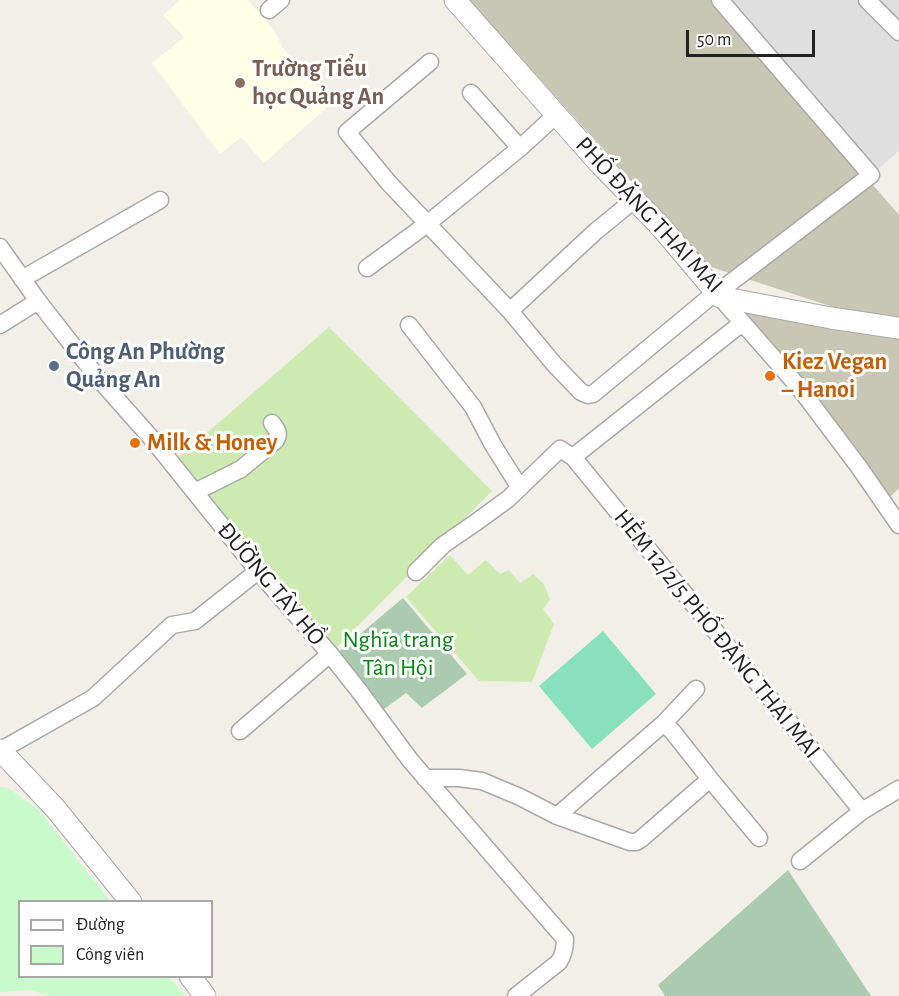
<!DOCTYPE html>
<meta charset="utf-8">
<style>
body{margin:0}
#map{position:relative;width:899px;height:996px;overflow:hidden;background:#f2efe9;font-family:"Alegreya Sans",sans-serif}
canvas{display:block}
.legend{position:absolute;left:18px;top:900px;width:195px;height:78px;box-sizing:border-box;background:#fff;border:2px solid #a7a7a7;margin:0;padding:8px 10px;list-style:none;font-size:18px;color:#222}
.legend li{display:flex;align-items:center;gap:12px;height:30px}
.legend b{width:30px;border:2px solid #a7a7a7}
.scale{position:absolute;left:686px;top:30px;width:129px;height:27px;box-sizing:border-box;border:3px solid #222;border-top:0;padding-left:8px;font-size:18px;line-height:21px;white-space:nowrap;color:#222;-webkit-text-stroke:4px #fff;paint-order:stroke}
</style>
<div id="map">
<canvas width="899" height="996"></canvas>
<ul class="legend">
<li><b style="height:8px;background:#fff"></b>Đường</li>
<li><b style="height:16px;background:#c8facc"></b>Công viên</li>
</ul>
<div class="scale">50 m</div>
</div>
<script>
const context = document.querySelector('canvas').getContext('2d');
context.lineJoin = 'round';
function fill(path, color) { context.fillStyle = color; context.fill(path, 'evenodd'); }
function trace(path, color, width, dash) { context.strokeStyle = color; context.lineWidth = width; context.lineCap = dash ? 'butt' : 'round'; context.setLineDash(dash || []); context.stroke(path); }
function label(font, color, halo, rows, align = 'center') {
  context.font = font + ' "Alegreya Sans",sans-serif'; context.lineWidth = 6; context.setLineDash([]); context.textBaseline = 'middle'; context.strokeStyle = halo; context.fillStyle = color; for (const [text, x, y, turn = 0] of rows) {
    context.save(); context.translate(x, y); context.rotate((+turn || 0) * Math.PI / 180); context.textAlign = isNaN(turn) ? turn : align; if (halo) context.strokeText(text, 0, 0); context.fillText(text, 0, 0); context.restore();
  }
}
const residential = new Path2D(`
 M 723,0 L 899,0 L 899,151 L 871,175 Z`);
const education = new Path2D(`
 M 180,0 L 248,0 L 275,32 L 282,47 L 332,103 L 264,163 L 241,137 L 220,154 L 152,63 L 184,37 L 163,15 Z`);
const construction = new Path2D(`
 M 469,0 L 713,0 L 899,215 L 899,317 L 833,307 L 708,266 Z
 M 719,286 L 899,337 L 899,488 L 889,498 Z`);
const grass = new Path2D(`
 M 329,327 L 492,491 L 334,650 L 178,458 Z
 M 450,555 L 468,575 L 486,560 L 500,574 L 509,570 L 520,583 L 533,574 L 544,584 L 550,600 L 543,609 L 554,624 L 532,682 L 479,681 L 406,597 Z`);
const cemetery = new Path2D(`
 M 403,598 L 467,674 L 422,708 L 406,693 L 380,712 L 335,655 Z
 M 788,870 L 871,996 L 665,996 L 658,985 Z`);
const park = new Path2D(`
 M 0,787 L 8,788 L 38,809 L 110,901 L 20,902 L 20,976 L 169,977 L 185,996 L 51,996 L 30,990 L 0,992 Z`);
const pitch = new Path2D(`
 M 603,631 L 656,694 L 592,749 L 539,686 Z`);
const minor = new Path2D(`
 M 867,0 L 899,32
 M 269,10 L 281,0
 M 430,62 L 347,132 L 388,182 L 510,311 L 554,364 L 581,392 L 588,395 L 593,394 L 716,292
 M 471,93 L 520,148
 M 0,247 L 38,301 L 98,378 L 153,440 L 258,571 L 330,654 L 360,692 L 410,760 L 565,939 C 565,948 564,954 559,962 L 516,996
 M 367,268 L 427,224 L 520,148 L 557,114
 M 22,279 L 160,200
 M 717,293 L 871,175 L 720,0
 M 720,297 L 798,386 L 859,467 L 899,525
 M 510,311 L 596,231 L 634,200
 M 0,325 L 38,301
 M 409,325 L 473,407 L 493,445 L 520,488
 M 573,457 L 862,811
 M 195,492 L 241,469 L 276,440 C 280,433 277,430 272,423
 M 416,572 L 443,545 L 475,523 L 508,499 L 560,449 L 573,457 L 742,323
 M 664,723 L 696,689
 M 240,731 L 330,654
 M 1,750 L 93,698 L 172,625 L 195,621 L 258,571
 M 425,778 L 459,778 L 482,781 L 520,797 L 557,816 L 630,842 L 636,842 L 641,839 L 710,779
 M 557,816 L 664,723 L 673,732 L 710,779 L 759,838
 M 800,861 L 862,811 L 899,789`);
const tertiary = new Path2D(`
 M 455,0 L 598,162 L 661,227 L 720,297 L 831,318 L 899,328
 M 0,750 L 55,808 L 131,902
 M 190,976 L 205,996`);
const markers = [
 [240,83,6,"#8d6e63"],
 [54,366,6,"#5c6f8a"],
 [770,376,6,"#e8710a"],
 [135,443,6,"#e8710a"]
];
const educationNames = [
 ["Trường Tiểu",252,69],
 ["học Quảng An",252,97]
];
const streetNames = [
 ["PHỐ ĐẶNG THAI MAI",649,215,47],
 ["ĐƯỜNG TÂY HỒ",271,584,50],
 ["HẺM 12/2/5 PHỐ ĐẶNG THAI MAI",717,634,51]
];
const serviceNames = [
 ["Công An Phường",66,352],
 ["Quảng An",66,380]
];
const foodNames = [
 ["Kiez Vegan",782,362],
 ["– Hanoi",782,390],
 ["Milk & Honey",147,443]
];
const parkNames = [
 ["Nghĩa trang",398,640],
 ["Tân Hội",398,668]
];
fill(residential, '#e0dfdf');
fill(education, '#ffffe5');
fill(construction, '#c7c7b4');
fill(grass, '#cdebb0');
fill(cemetery, '#aacbaf');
fill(park, '#c8facc');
fill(pitch, '#88e0be');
trace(minor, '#a9a9a9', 19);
trace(tertiary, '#a9a9a9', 23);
trace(minor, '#fff', 16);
trace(tertiary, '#fff', 21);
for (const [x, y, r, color] of markers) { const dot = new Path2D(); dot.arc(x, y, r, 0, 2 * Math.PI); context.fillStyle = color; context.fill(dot); trace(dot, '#fff', 2); }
label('bold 24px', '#785e54', '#fff', educationNames, 'left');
label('24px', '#222', '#fff', streetNames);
label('bold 24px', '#4e5e75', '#fff', serviceNames, 'left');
label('bold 24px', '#c56008', '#fff', foodNames, 'left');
label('24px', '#0c8416', '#fff', parkNames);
</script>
